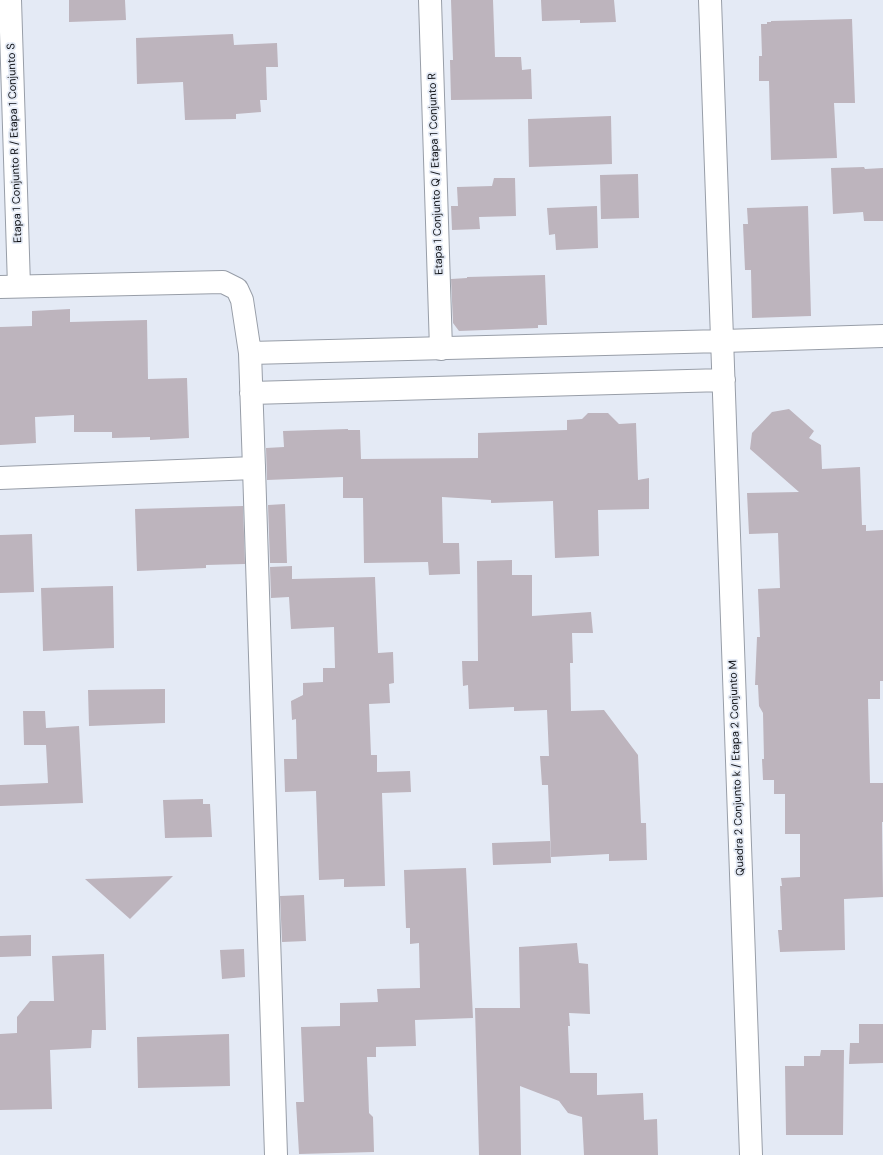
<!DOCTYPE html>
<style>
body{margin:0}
canvas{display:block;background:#e4eaf5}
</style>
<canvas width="883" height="1155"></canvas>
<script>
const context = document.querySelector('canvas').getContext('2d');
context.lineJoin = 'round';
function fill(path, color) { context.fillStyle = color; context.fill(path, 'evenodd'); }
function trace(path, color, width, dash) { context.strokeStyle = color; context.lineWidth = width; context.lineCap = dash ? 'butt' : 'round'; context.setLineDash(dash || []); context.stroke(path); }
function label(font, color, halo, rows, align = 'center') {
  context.font = font + ' "DM Sans",sans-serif'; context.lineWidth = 3.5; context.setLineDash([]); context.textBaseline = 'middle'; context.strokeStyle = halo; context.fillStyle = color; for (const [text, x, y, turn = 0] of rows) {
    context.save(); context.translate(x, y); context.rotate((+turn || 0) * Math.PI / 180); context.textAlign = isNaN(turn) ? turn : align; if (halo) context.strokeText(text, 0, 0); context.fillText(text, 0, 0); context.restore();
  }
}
const building = new Path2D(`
 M 69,0 L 125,0 L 126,20 L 69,22 Z
 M 451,0 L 493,0 L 495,57 L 521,57 L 522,70 L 531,69 L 532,99 L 451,100 L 450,60 L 453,60 Z
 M 541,0 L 614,0 L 616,22 L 580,23 L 580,20 L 542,21 Z
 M 852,19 L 855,103 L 834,103 L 837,158 L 771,160 L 769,81 L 759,81 L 759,56 L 762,56 L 761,24 L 767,24 L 767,22 L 771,22 L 771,21 Z
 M 233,34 L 234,45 L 277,43 L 278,67 L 266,67 L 267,100 L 260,100 L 261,112 L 236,114 L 236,119 L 185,120 L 183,82 L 137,84 L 136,38 Z
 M 611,116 L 612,164 L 529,167 L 528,119 Z
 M 864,167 L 865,169 L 883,168 L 883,221 L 864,221 L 863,212 L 833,214 L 831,168 Z
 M 638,174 L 639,218 L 601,219 L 600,175 Z
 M 494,178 L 515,178 L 516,216 L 479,217 L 480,229 L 452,230 L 451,206 L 458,206 L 457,187 L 492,186 Z
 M 597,206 L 598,248 L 556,250 L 555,234 L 549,235 L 547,208 Z
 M 808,206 L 811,316 L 752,318 L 751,270 L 745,270 L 743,224 L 748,224 L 747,208 Z
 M 545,275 L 547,325 L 538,325 L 538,328 L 459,331 L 453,323 L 451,279 L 467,278 L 467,277 Z
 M 70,309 L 70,322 L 147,320 L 148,379 L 187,378 L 189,438 L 150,440 L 150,437 L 112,438 L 112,432 L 74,432 L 74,415 L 35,417 L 36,443 L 0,445 L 0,327 L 32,326 L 32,311 Z
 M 789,409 L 814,431 L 809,438 L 821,445 L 822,469 L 860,467 L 862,525 L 866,525 L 866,531 L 883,530 L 883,681 L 880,681 L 880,699 L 868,699 L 870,783 L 883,783 L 883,822 L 882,822 L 883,897 L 844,899 L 845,950 L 780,952 L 778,930 L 782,930 L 780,886 L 782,886 L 781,878 L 800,877 L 800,834 L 785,834 L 785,794 L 774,794 L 774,780 L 763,780 L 762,759 L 764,759 L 763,713 L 759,706 L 758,685 L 755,685 L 757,637 L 760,637 L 758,589 L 780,588 L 778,533 L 749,534 L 747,493 L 799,492 L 750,449 L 752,433 L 772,412 Z
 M 588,413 L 608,413 L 619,424 L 636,423 L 638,480 L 649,478 L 649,509 L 598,510 L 599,556 L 555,558 L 553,501 L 491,503 L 491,500 L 442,497 L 443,543 L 459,543 L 460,574 L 429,575 L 428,562 L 364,563 L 363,498 L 343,498 L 343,477 L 267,480 L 266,448 L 284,447 L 283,431 L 348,429 L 348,430 L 360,430 L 361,459 L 478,458 L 478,433 L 567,430 L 567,420 L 582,419 Z
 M 285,504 L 287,563 L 270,563 L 268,505 Z
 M 243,506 L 245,564 L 206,565 L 206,568 L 137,571 L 135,509 Z
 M 32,534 L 34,592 L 0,593 L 0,535 Z
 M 512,560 L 512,575 L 532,575 L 532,616 L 591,612 L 593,633 L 572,633 L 573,663 L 570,663 L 571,711 L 604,710 L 638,755 L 641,823 L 646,823 L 647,860 L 609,861 L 609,854 L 551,857 L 548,785 L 542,785 L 540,756 L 549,756 L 547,710 L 514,711 L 514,707 L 469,709 L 468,685 L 463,686 L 462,661 L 478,661 L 477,561 Z
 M 292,566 L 292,579 L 375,577 L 378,653 L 393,652 L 394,683 L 389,684 L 390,703 L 369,704 L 371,755 L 377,755 L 377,772 L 410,771 L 411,792 L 382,793 L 385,886 L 344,887 L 344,879 L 319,880 L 316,791 L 285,792 L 284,759 L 297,759 L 296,719 L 292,720 L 291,701 L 303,695 L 303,683 L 323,682 L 323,668 L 335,668 L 334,627 L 291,629 L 289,597 L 271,598 L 270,567 Z
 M 113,586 L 114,648 L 43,651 L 41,588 Z
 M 165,689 L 165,723 L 89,726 L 88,690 Z
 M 23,711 L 45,711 L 46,728 L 79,726 L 83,803 L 0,806 L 0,785 L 48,783 L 46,745 L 24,745 Z
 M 203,799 L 203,804 L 210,804 L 212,837 L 165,838 L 163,800 Z
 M 550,841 L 551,863 L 493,865 L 492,843 Z
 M 466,868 L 473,1018 L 415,1020 L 416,1046 L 376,1047 L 376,1057 L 367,1057 L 369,1113 L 373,1117 L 374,1152 L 299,1154 L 296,1102 L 304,1102 L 301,1027 L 340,1026 L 340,1003 L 378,1002 L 377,989 L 420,988 L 419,943 L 410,944 L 410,928 L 406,928 L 404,870 Z
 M 173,876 L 130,919 L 85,879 Z
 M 304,895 L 306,941 L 282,942 L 280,896 Z
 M 31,935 L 31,956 L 0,957 L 0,936 Z
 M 577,943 L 579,963 L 588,964 L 590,1014 L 569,1013 L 570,1026 L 568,1026 L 570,1073 L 597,1073 L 597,1095 L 643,1093 L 644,1120 L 657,1119 L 658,1155 L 584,1155 L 582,1117 L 568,1113 L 559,1101 L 520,1086 L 521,1155 L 479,1155 L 475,1008 L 520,1008 L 519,947 Z
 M 244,949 L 245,977 L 222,979 L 220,950 Z
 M 104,954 L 106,1030 L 92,1030 L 91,1048 L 50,1050 L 52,1109 L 0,1110 L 0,1034 L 17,1033 L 17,1017 L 30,1001 L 54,1001 L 52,956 Z
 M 859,1024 L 883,1024 L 883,1063 L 849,1064 L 850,1043 L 859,1043 Z
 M 229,1034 L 230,1086 L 138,1088 L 137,1037 Z
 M 821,1050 L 844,1050 L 843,1135 L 786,1135 L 785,1066 L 804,1066 L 804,1056 L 820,1056 Z`);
const minor = new Path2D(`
 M 10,0 L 19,286
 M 430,0 L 441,349
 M 723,341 L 883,336
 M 254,468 L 276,1155`);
const tertiary = new Path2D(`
 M 710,0 L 751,1155
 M 0,287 L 223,282 L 237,289 L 242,300 L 250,353 L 254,468 L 0,478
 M 250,353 L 723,341
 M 251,393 L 724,380`);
const streetNames = [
 ["Etapa 1 Conjunto R / Etapa 1 Conjunto S",15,143,-92],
 ["Etapa 1 Conjunto Q / Etapa 1 Conjunto R",436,174,-92],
 ["Quadra 2 Conjunto k / Etapa 2 Conjunto M",737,768,-92]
];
fill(building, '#bdb4bd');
trace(minor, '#989ea8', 24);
trace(tertiary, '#989ea8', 24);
trace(minor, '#fff', 22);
trace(tertiary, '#fff', 22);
label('11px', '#0e1014', '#e4eaf5', streetNames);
</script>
